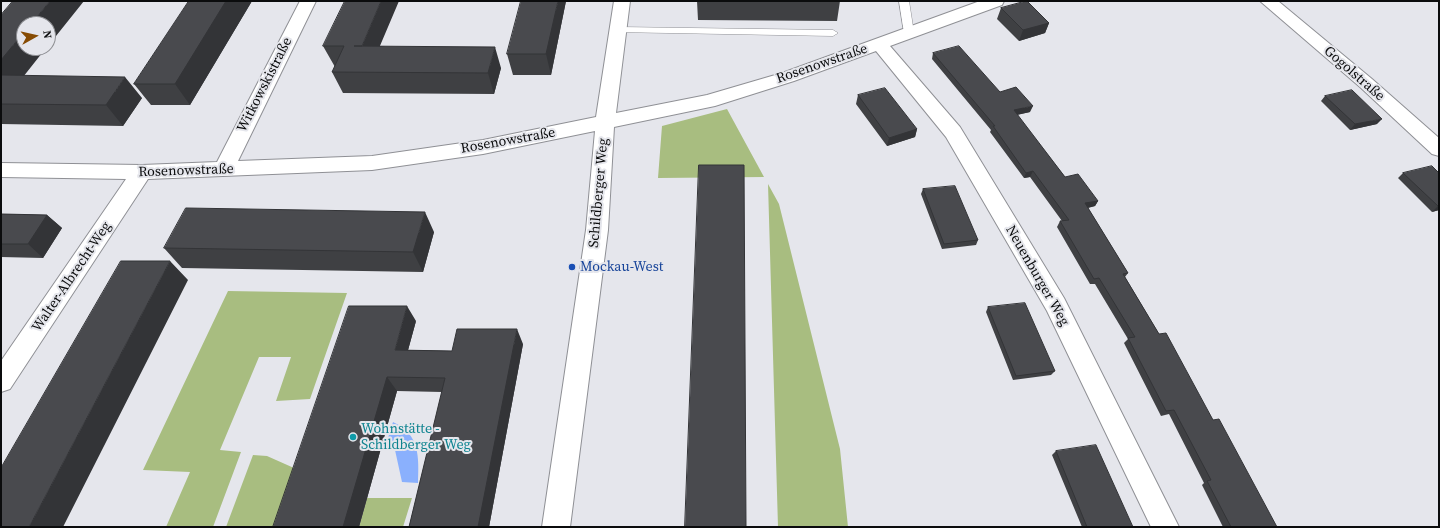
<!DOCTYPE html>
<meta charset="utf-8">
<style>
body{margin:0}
#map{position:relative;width:1440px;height:528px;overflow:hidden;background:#e5e6ec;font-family:"Source Serif 4",serif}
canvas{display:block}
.frame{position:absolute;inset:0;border:2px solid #0b0c0d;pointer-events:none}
.north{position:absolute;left:16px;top:16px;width:40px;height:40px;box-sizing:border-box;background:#e5e6ec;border:1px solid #8e8f93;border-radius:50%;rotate:82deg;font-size:11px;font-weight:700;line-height:16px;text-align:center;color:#0b0c0d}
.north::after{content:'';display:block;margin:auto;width:14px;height:18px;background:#874c04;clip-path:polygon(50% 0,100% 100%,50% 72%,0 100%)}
</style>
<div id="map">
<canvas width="1440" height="528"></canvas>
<div class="frame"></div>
<div class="north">N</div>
</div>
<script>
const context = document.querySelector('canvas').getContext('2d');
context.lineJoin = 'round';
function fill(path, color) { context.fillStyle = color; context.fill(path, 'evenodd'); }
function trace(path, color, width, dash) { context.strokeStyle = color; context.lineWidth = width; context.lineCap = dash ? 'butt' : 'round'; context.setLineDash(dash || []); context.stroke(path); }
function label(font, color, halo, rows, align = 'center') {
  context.font = font + ' "Source Serif 4",serif'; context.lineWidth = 4; context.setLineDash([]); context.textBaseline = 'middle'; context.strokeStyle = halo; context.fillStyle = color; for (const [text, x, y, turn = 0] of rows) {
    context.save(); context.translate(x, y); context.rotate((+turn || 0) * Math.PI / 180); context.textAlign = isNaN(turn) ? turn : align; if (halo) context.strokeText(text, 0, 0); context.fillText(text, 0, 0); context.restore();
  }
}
const green = new Path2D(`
 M 727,109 L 764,177 L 658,178 L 662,126 Z
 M 768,184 L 779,204 L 840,449 L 848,527 L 778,527 Z
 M 228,291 L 347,293 L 310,399 L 276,401 L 291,357 L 259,357 L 220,450 L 241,452 L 213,527 L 166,527 L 190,472 L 143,470 Z
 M 253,455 L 267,456 L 294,468 L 274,527 L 226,527 Z
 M 367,498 L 412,498 L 403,527 L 359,527 Z`);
const water = new Path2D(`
 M 393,422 C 420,434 419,457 418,483 L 402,482 L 395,450 L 388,438 Z`);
const service = new Path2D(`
 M 899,1 L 909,1 L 914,33 L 913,35 L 909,36 L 904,33 Z
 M 618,27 L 833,30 L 838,33 L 833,36 L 614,32 L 613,30 L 614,28 Z`);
const minor = new Path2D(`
 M 300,1 L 316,1 L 238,161 L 372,156 L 483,140 L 596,117 L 614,1 L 630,1 L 616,113 L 707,95 L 782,73 L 980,1 L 1004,1 L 1002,5 L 890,46 L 960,127 L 1064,298 L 1179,527 L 1151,527 L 1047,311 L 946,137 L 876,51 L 794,81 L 715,106 L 614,127 L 608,230 L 570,527 L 542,527 L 586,230 L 595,131 L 483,154 L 372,170 L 148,179 L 10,389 L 1,392 L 1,361 L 126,179 L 1,177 L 1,163 L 142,165 L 217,162 Z
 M 1260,1 L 1278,1 L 1372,79 L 1439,138 L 1439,156 L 1432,154 L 1360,87 Z`);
const wall = new Path2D(`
 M 189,1 L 252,1 L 190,105 L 151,105 L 134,84 Z
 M 566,1 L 551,75 L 513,75 L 507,54 Z
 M 697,1 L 840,1 L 837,21 L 698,20 Z
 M 1001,8 L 1049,23 L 1045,33 L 1019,41 L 997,19 Z
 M 1,15 L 24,76 L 142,98 L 123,126 L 1,124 Z
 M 323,46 L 380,46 L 501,68 L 494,94 L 343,93 L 332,72 L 335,67 Z
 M 933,53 L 1000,92 L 1030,112 L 1017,115 L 1065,177 L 1098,201 L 1095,206 L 1088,208 L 1128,273 L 1125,277 L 1159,334 L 1213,420 L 1277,527 L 1223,527 L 1202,485 L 1204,483 L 1169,414 L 1161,416 L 1124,343 L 1128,339 L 1095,284 L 1090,284 L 1057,227 L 1060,221 L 1062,221 L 1030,177 L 1024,178 L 990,132 L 991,130 L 932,59 Z
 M 858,95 L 917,129 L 915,137 L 887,146 L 856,104 Z
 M 1325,96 L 1377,124 L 1350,130 L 1321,101 Z
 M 1403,173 L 1439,173 L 1439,210 L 1432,212 L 1398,178 Z
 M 923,189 L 978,240 L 976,245 L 942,249 L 921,194 Z
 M 1,214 L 47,215 L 62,228 L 43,258 L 1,257 Z
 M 434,232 L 423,272 L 182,268 L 164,248 Z
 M 988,307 L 1055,371 L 1051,375 L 1013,380 L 986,312 Z
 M 416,321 L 408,350 L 452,351 L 523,344 L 489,527 L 409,527 L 442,392 L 397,391 L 359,527 L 273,527 Z
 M 1056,451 L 1133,527 L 1082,527 L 1052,455 Z`);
const shadedWall = new Path2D(`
 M 50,1 L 84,1 L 48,46 L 48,24 L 31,24 Z
 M 226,1 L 252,1 L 190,105 L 175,84 Z
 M 381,1 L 399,1 L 371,67 L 362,46 Z
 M 558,1 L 566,1 L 551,75 L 546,54 Z
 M 1049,23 L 1045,33 L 1019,41 L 1023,30 Z
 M 24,32 L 24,48 L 46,48 L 8,96 L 1,89 L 1,60 Z
 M 495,47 L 501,68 L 494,94 L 488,73 Z
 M 125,77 L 142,98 L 123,126 L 106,105 Z
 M 1033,106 L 1030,112 L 1011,116 L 1014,110 Z
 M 1382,119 L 1377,124 L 1350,130 L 1355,124 Z
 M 917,129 L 915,137 L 887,146 L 889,138 Z
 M 1033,171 L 1030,177 L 1024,178 L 1026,173 Z
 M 1098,201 L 1095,206 L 1082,209 L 1085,203 Z
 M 1438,206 L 1439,206 L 1439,210 L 1432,212 Z
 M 425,212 L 434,232 L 423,272 L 413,252 Z
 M 47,215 L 62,228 L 43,258 L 28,244 Z
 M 170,261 L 188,280 L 63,527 L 29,527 Z
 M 407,306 L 416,321 L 404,365 L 395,350 Z
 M 517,329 L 523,344 L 489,527 L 478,527 Z
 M 387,377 L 397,391 L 359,527 L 343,527 Z`);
const building = new Path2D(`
 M 13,1 L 50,1 L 31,24 L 24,24 L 24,32 L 1,60 L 1,15 Z
 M 189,1 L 226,1 L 175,84 L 134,84 Z
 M 345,1 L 381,1 L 362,46 L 354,46 L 495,47 L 488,73 L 332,72 L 344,46 L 323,46 Z
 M 521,1 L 558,1 L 546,54 L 507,54 Z
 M 1027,1 L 1049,23 L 1023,30 L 1001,8 Z
 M 959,46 L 1000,92 L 1016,87 L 1033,106 L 1014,110 L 1065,177 L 1078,174 L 1098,201 L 1085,203 L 1128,273 L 1123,274 L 1159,334 L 1166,333 L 1213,420 L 1219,419 L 1277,527 L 1231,527 L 1207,481 L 1211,480 L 1174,410 L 1166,411 L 1128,338 L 1135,337 L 1099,278 L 1094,279 L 1060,221 L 1069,220 L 1033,171 L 1026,173 L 993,126 L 995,126 L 933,53 Z
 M 1,75 L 125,77 L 106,105 L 1,104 Z
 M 885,88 L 917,129 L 889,138 L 858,95 Z
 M 1352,90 L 1382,119 L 1355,124 L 1325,96 Z
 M 699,165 L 744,165 L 746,527 L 685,527 Z
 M 1432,166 L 1439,173 L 1439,206 L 1438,206 L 1403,173 Z
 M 955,186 L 978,240 L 944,244 L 923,189 Z
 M 186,208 L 425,212 L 413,252 L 164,248 Z
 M 1,214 L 47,215 L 28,244 L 1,244 Z
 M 121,261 L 170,261 L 29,527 L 1,527 L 1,468 Z
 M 1025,303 L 1055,371 L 1016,376 L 988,307 Z
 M 349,306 L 407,306 L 395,350 L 452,351 L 457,329 L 517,329 L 478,527 L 409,527 L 445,378 L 387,377 L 343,527 L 273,527 Z
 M 1096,445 L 1133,527 L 1087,527 L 1056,451 Z`);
const markers = [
 [572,267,4,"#1a4fb4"],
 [353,437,4,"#0f9aa8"]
];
const streetNames = [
 ["Rosenowstraße",822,64,-19],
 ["Gogolstraße",1354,74,41],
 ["Witkowskistraße",265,85,-63],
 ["Rosenowstraße",508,141,-10],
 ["Rosenowstraße",186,171,-2],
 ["Schildberger Weg",599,193,-85],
 ["Neuenburger Weg",1037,276,60],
 ["Walter-Albrecht-Weg",72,277,-56]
];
const transitNames = [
 ["Mockau-West",580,267]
];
const cultureNames = [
 ["Wohnstätte -",361,429],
 ["Schildberger Weg",361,445]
];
fill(green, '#a8bd80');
fill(water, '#8ab0fd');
trace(service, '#8f9095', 1);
trace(minor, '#8f9095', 2);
fill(service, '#fff');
fill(minor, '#fff');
fill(wall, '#3f4043');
fill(shadedWall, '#333437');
fill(building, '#494a4e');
trace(building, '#333437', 1);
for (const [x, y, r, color] of markers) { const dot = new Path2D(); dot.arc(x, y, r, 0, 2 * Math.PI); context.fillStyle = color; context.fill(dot); trace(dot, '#e5e6ec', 1.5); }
label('14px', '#0b0c0d', '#e5e6ec', streetNames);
label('14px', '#164399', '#e5e6ec', transitNames, 'left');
label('14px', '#0d838f', '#e5e6ec', cultureNames, 'left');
</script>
